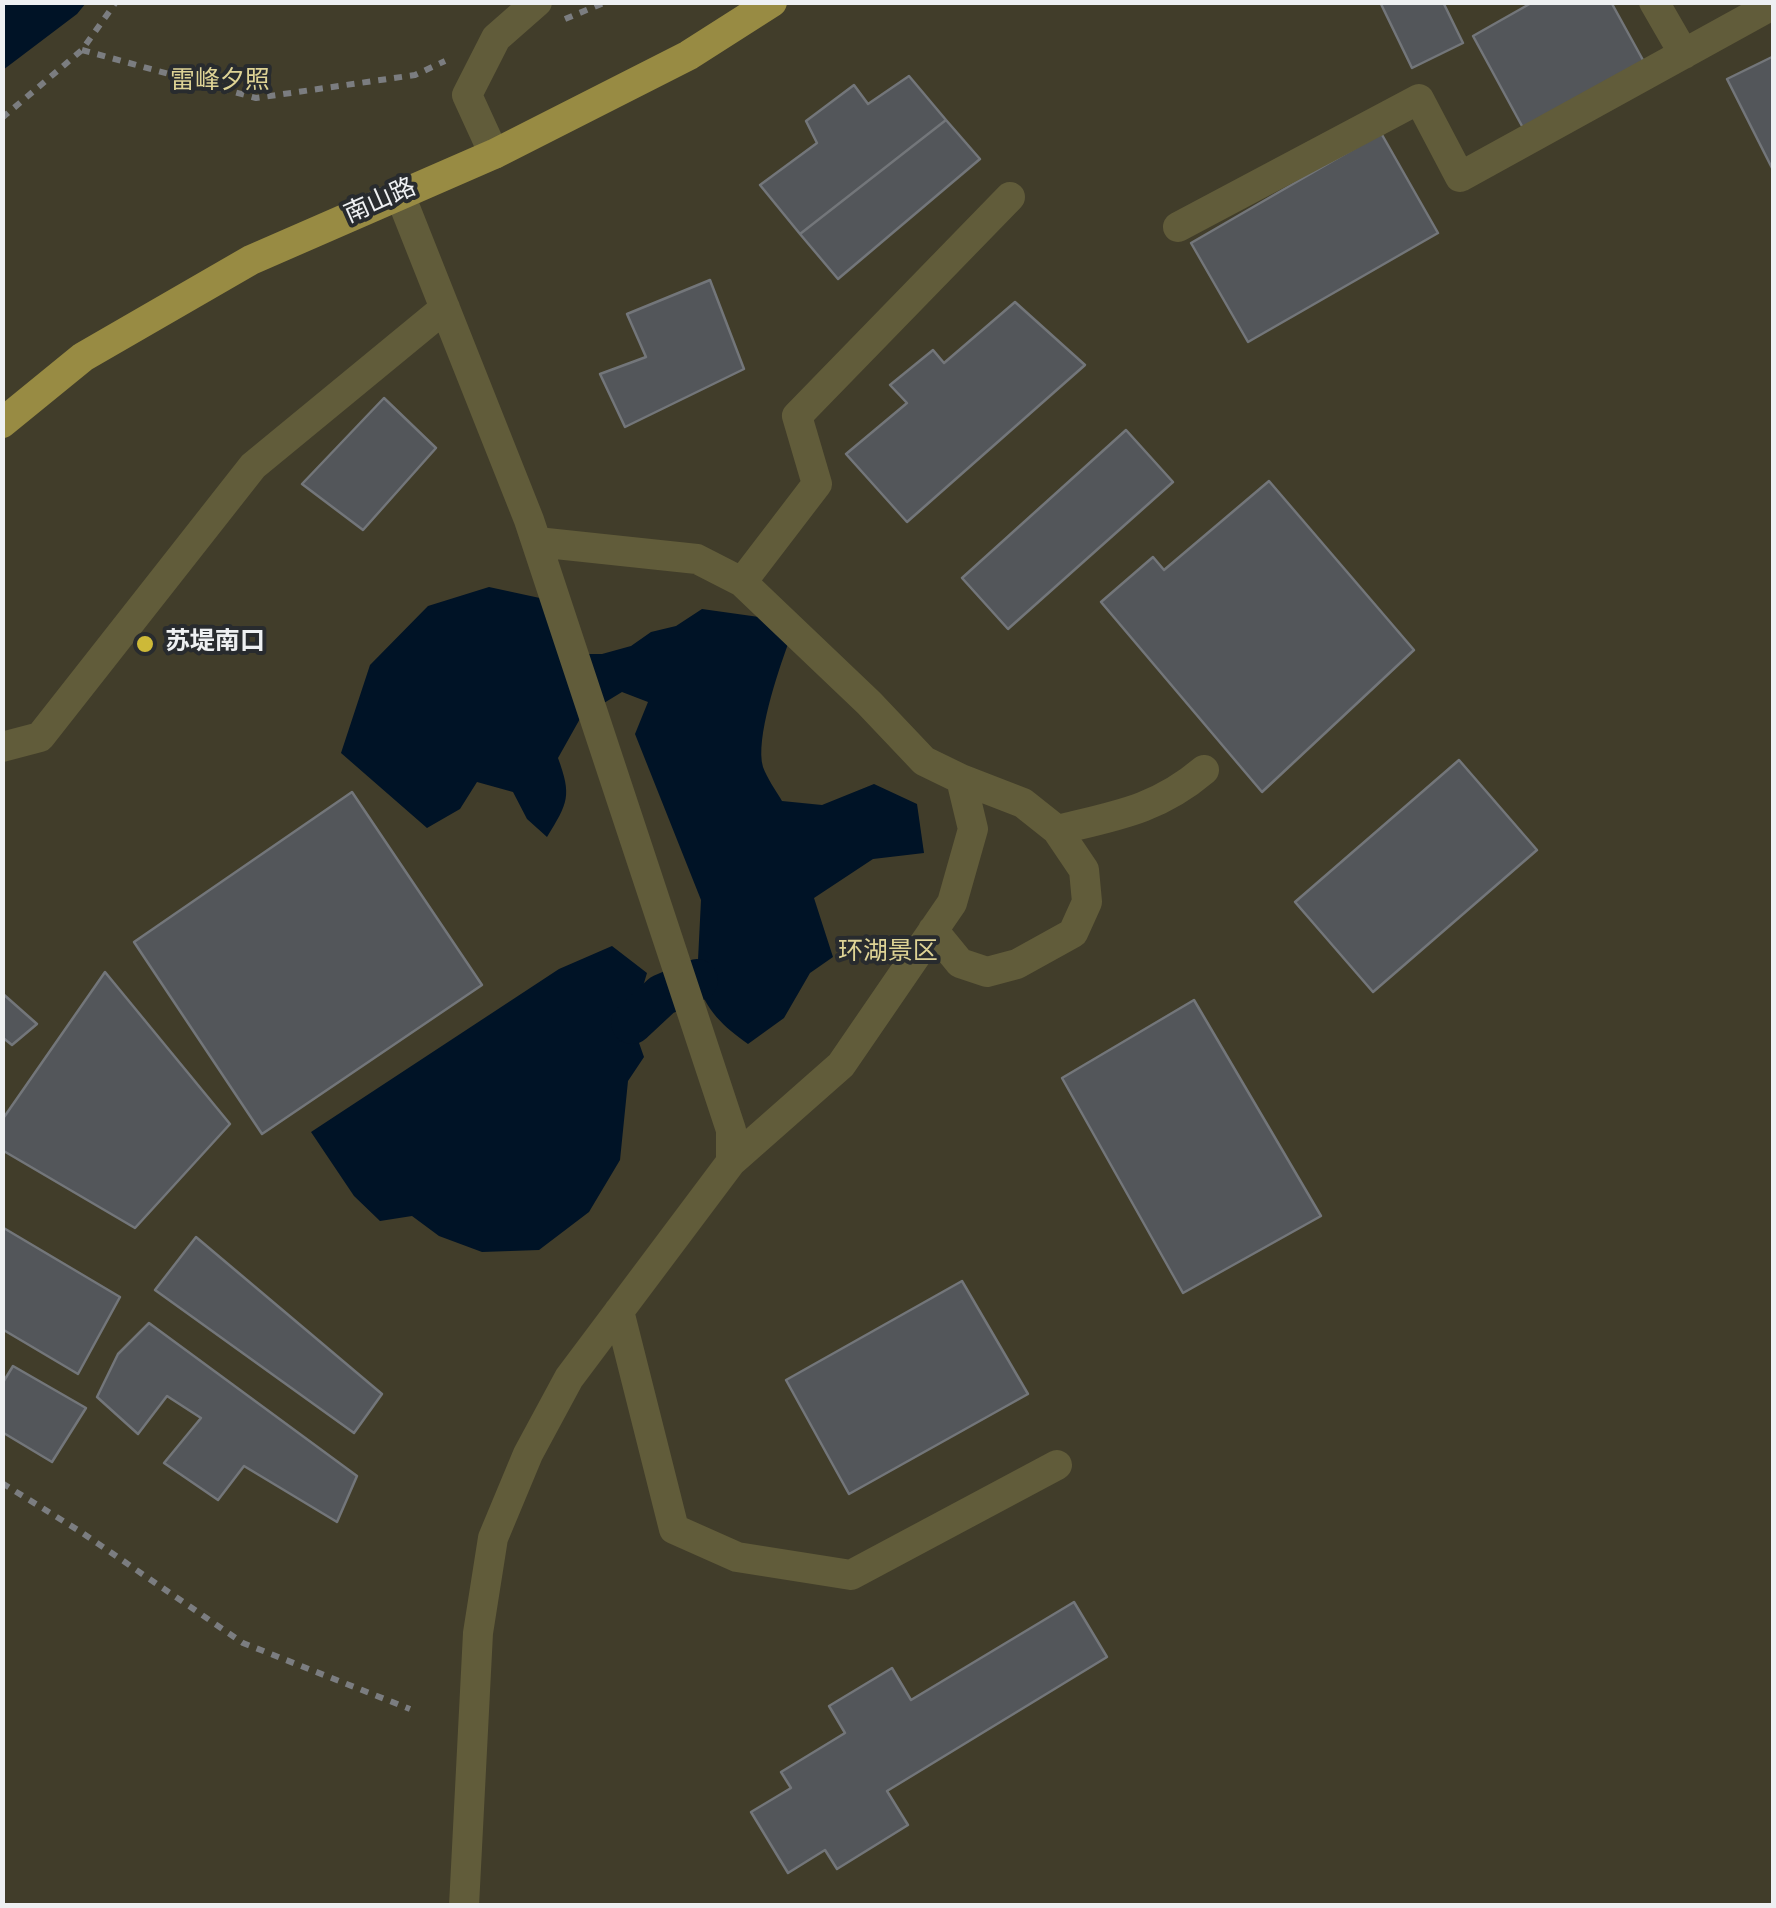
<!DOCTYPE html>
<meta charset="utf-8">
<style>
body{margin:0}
#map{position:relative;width:1776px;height:1908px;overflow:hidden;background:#282b2e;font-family:Overpass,sans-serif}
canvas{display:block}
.frame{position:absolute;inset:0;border:5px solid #eef0f2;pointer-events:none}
</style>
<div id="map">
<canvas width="1776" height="1908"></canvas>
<div class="frame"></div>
</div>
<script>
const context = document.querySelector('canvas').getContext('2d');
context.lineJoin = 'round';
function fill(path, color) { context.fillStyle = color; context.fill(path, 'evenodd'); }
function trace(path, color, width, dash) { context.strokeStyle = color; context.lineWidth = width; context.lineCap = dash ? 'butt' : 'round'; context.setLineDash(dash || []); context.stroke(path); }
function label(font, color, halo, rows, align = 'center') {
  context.font = font + ' Overpass,"Noto Sans SC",sans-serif'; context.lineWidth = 8; context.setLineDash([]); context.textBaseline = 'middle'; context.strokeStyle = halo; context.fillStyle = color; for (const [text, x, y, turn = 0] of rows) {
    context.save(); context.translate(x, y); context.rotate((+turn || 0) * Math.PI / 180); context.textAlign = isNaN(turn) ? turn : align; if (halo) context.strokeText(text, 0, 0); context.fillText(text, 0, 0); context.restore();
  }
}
const green = new Path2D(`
 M 3,3 L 1773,3 L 1773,1905 L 3,1906 Z`);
const water = new Path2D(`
 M 3,2 L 86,2 L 86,3 L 77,14 L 3,70 Z
 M 489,587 L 549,600 L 568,654 L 602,654 L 631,646 L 651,632 L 676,626 L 702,609 L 759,617 L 788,644 C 778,672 755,739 763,767 C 767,778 776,791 782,801 L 822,805 L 874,784 L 917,804 L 924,853 L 873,859 L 814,898 L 833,957 L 810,973 L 784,1018 L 748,1044 C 724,1027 705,1010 697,980 L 701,900 L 635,734 L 648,702 L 622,692 L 581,717 L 558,758 C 572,796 568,803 547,837 L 527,819 L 513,792 L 477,782 L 460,809 L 427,828 L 341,753 L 370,665 L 428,606 Z
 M 612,946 L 647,973 L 632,1023 L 644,1057 L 628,1081 L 620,1160 L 589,1212 L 539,1250 L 482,1252 L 439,1236 L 412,1216 L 380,1221 L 354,1196 L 311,1132 L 559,969 Z`);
const canal = new Path2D(`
 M 632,1023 L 662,995 L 697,980`);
const building = new Path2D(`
 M 1380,2 L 1443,2 L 1463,43 L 1412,68 Z
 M 1533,2 L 1611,2 L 1649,71 L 1528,137 L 1473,36 Z
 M 1774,56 L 1774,172 L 1727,79 Z
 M 909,76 L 946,120 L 800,234 L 760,185 L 817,143 L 806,121 L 854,85 L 868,104 Z
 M 946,120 L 980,159 L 838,279 L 800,234 Z
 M 1381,133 L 1438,233 L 1248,342 L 1191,243 Z
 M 710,280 L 744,369 L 625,427 L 600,374 L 646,357 L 627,314 Z
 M 1015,302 L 1085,365 L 907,522 L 846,454 L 907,403 L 890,385 L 933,350 L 944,363 Z
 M 384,398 L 436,448 L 363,530 L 302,484 Z
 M 1126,430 L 1173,482 L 1008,629 L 962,578 Z
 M 1269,481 L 1414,650 L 1262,792 L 1101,602 L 1153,557 L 1164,570 Z
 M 1459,760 L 1537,850 L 1373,992 L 1295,902 Z
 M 352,792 L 482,985 L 262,1134 L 134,942 Z
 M 105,972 L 230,1124 L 135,1228 L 2,1150 L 2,1120 Z
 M 2,993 L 37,1024 L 12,1045 L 2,1037 Z
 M 1194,1000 L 1321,1216 L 1183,1293 L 1062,1078 Z
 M 2,1227 L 120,1297 L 78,1374 L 2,1329 Z
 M 196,1237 L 382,1394 L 354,1433 L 155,1290 Z
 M 962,1281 L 1028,1394 L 849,1494 L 786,1380 Z
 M 149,1323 L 357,1476 L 337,1522 L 244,1466 L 218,1500 L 164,1463 L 201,1418 L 167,1396 L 138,1434 L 97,1397 L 118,1354 Z
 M 13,1366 L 86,1408 L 52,1462 L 2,1432 L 2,1384 Z
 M 1074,1602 L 1107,1657 L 887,1791 L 908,1825 L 837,1869 L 825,1850 L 788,1873 L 751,1812 L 791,1788 L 781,1772 L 845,1733 L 829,1706 L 892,1668 L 911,1700 Z`);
const path = new Path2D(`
 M 565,19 L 606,2
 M 82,50 L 256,98 L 415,75 L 445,61
 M 2,118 L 82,50 L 116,2
 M 2,1483 L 81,1532 L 243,1643 L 410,1709`);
const minor = new Path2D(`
 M 1654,2 L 1684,54
 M 494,154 L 467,95 L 496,38 L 537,2
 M 400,195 L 529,520 L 731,1130 L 731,1162 L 569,1378 L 528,1454 L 493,1538 L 478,1633 L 464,1906
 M 1178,227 L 1419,99 L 1460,177 L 1774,4
 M 537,542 L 697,559 L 742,582 L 869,703 L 924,761 L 961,779 L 973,829 L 952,903 L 841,1065 L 731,1162
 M 742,582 L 817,484 L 797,416 L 1010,197
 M 2,747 L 40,737 L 253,466 L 445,308
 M 1057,830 C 1115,816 1157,810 1204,770
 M 933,930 L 960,963 L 987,972 L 1017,964 L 1073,933 L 1087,902 L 1084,870 L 1057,830 L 1023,803 L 961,779
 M 619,1311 L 674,1529 L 737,1557 L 851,1575 L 1057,1465`);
const major = new Path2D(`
 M 2,423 L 83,357 L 251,260 L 494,154 L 689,55 L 772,2`);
const markers = [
 [145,644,10,"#cdb938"]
];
const parkNames = [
 ["雷峰夕照",220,83],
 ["环湖景区",888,954]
];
const streetNames = [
 ["南山路",381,203,-24]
];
const poiNames = [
 ["苏堤南口",165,644]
];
fill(green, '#413d2a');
fill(water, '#001326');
trace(canal, '#001326', 42);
fill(building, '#53565a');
trace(building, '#73767a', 2.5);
trace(path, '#7b7d80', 6, [8, 8]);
trace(minor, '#615c3a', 30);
trace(major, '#988b43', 30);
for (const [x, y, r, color] of markers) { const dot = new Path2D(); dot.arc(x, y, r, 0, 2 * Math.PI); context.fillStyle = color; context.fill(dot); trace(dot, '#282b2e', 4); }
label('25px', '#ded395', '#282b2e', parkNames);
label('25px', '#eef0f2', '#282b2e', streetNames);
label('bold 25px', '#eef0f2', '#282b2e', poiNames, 'left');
</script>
